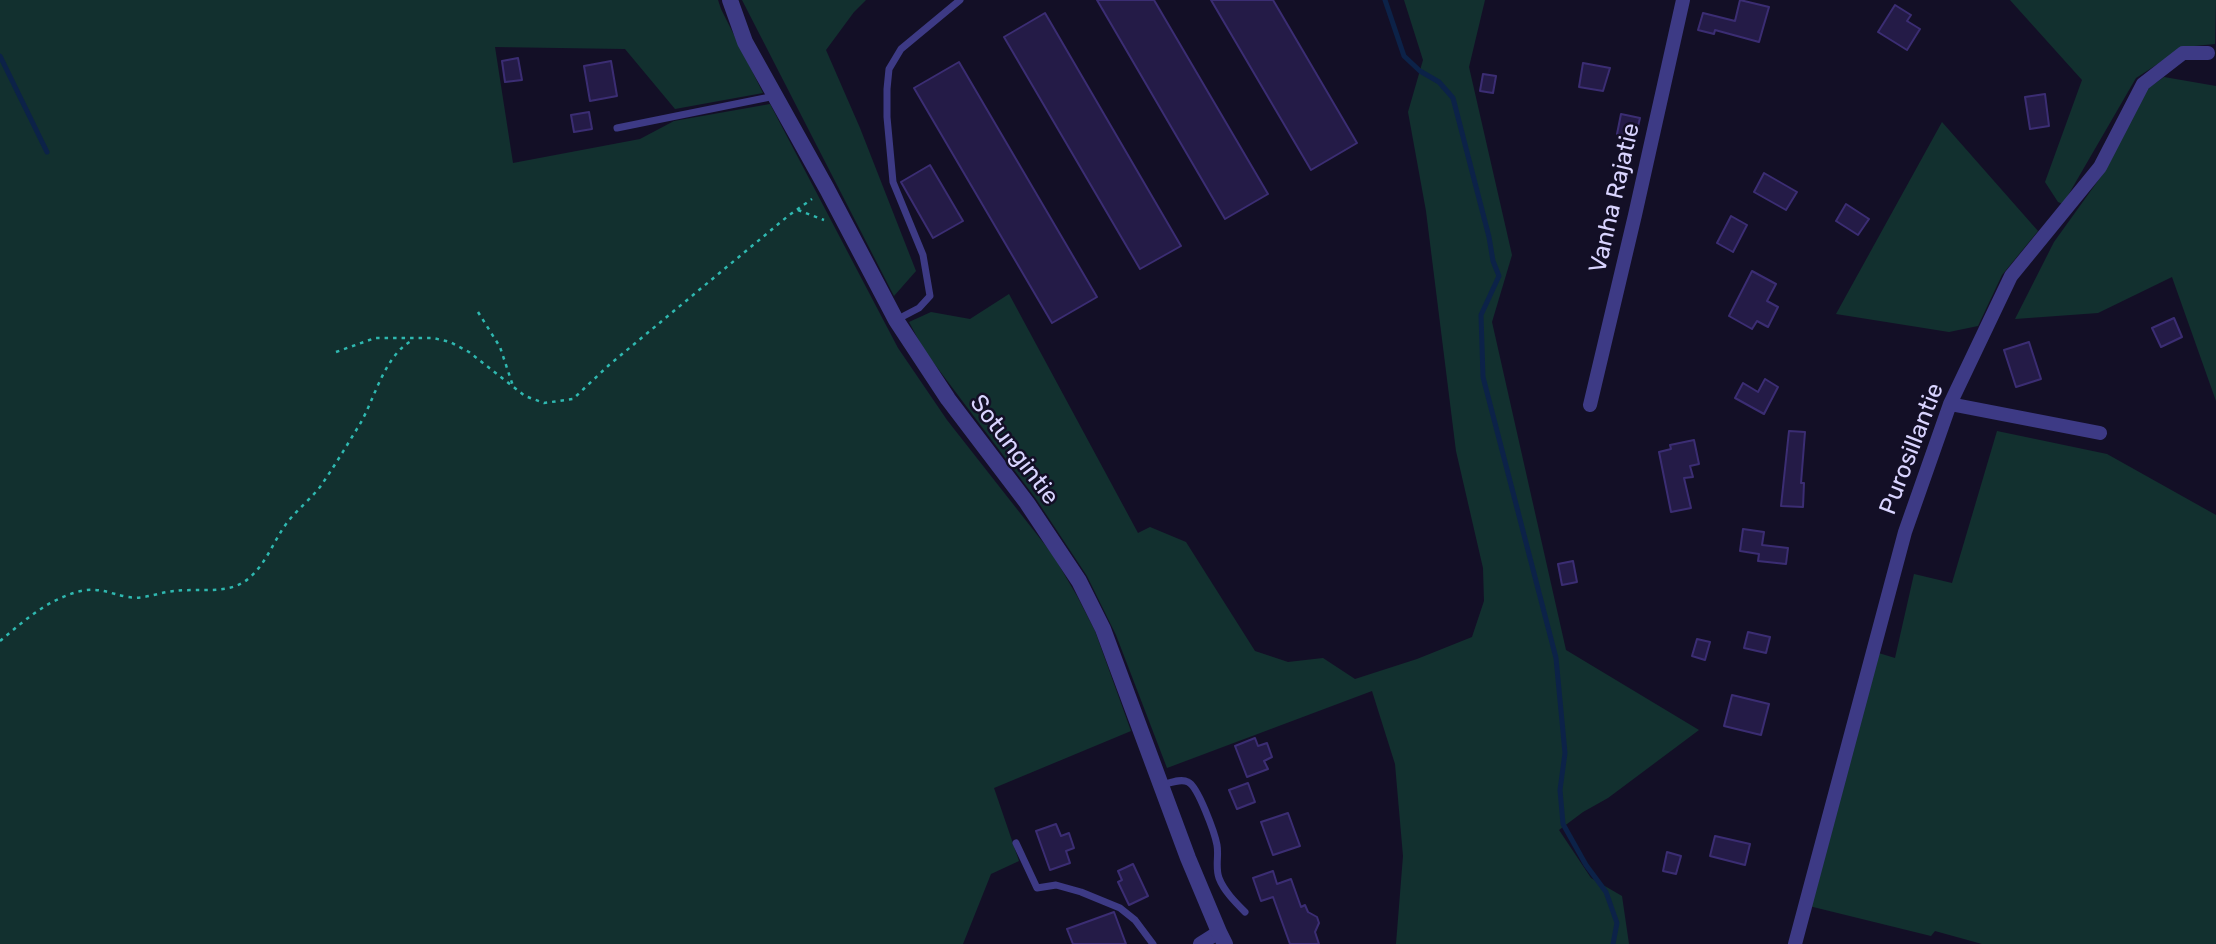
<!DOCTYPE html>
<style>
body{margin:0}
canvas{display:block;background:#130f26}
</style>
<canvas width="2216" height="944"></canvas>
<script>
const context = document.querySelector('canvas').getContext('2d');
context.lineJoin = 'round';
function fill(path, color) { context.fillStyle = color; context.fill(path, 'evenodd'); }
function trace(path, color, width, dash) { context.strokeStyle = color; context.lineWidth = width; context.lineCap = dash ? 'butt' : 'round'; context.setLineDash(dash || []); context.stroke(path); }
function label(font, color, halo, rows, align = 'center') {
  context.font = font + ' Rubik,sans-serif'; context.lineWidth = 5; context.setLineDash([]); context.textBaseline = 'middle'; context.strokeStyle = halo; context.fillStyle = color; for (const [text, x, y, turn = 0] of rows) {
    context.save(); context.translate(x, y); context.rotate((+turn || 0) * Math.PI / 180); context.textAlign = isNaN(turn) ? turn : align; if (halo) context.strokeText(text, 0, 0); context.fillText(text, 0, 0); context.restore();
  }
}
const green = new Path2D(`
 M 0,0 L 718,0 L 721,9 L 763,93 L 675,109 L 625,49 L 495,47 L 513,163 L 640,139 L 674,121 L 770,104 L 898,348 L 947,420 L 1053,555 L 1077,596 L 1095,631 L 1131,731 L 994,788 L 1019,861 L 991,874 L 963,944 L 0,944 Z
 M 742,0 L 866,0 L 854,12 L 826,50 L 860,128 L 916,271 L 894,296 Z
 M 1404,0 L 1485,0 L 1469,67 L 1512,255 L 1492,322 L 1566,650 L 1699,730 L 1608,798 L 1583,812 L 1559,830 L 1591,878 L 1622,896 L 1629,944 L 1396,944 L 1403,856 L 1395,764 L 1372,691 L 1167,768 L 1116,635 L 1087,576 L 1036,499 L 924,350 L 909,322 L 931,312 L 970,319 L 1009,294 L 1138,533 L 1150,527 L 1186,542 L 1255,651 L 1288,662 L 1323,658 L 1355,679 L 1417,659 L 1472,637 L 1484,601 L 1483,568 L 1456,451 L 1426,211 L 1408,112 L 1423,60 Z
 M 2010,0 L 2216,0 L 2215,44 L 2184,47 L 2136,78 L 2063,204 L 2058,202 L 2045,182 L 2082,80 Z
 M 2164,77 L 2216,86 L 2216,401 L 2172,277 L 2098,313 L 2015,319 L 2054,242 L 2105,171 L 2147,89 Z
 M 1942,122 L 2038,231 L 2002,275 L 1978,326 L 1949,332 L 1836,314 Z
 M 1997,431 L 2107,454 L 2216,515 L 2216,944 L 1982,944 L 1935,931 L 1931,936 L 1805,905 L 1872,651 L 1895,658 L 1914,574 L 1952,583 Z`);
const stream = new Path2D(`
 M 1385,0 L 1404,56 L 1420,71 L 1439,82 L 1453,98 L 1489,237 L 1493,261 L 1499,276 L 1481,315 L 1483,377 L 1556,658 L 1565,753 L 1560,790 L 1563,824 L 1586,865 L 1606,892 L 1617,923 L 1613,944
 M 0,56 L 47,152`);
const building = new Path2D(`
 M 1097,0 L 1154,0 L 1268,194 L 1225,219 Z
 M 1211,0 L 1273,0 L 1357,143 L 1311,170 Z
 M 1740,0 L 1769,7 L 1759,42 L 1715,30 L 1714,34 L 1698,30 L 1703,13 L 1735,21 Z
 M 1895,5 L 1911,15 L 1907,21 L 1920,29 L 1907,50 L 1878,32 Z
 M 1045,13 L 1181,246 L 1140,269 L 1004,37 Z
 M 518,58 L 522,80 L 505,82 L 502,61 Z
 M 611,61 L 617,96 L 590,101 L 584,66 Z
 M 959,62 L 1097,297 L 1052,323 L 914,88 Z
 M 1583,63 L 1610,68 L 1603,91 L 1579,87 Z
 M 1483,74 L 1496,76 L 1493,93 L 1480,91 Z
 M 2045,94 L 2049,126 L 2030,129 L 2025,97 Z
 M 589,112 L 592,129 L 574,132 L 571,115 Z
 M 1621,114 L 1640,118 L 1635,139 L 1617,134 Z
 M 930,165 L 963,221 L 933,238 L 901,182 Z
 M 1764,173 L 1797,192 L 1786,210 L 1754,192 Z
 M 1846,204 L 1869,219 L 1858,235 L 1836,221 Z
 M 1731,216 L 1747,225 L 1733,252 L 1717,243 Z
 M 1752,271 L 1776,284 L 1767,301 L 1778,307 L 1768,327 L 1757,321 L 1752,329 L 1729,316 Z
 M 2174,318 L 2182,337 L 2161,347 L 2152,328 Z
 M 2029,342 L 2041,379 L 2016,387 L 2004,350 Z
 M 1765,379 L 1778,387 L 1764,414 L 1735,398 L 1743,383 L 1758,392 Z
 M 1789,431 L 1805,432 L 1801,483 L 1804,483 L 1803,507 L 1781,506 Z
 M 1694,440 L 1699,464 L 1690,466 L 1693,477 L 1684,478 L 1691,508 L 1671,512 L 1659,452 L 1671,449 L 1670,445 Z
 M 1743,529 L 1764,532 L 1762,545 L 1788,548 L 1786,564 L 1758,561 L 1759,554 L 1740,551 Z
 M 1573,561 L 1577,582 L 1562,585 L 1558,564 Z
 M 1748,632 L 1770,637 L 1766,653 L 1744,648 Z
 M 1697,639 L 1710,642 L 1705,660 L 1692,656 Z
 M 1732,695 L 1769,704 L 1761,735 L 1724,726 Z
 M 1255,738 L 1258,746 L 1267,743 L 1272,757 L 1264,761 L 1268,769 L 1247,777 L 1235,746 Z
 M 1248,783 L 1255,802 L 1237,809 L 1229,790 Z
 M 1288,813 L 1300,846 L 1273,855 L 1261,822 Z
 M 1056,824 L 1061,836 L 1069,833 L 1074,848 L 1066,851 L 1070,863 L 1050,870 L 1036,831 Z
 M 1715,836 L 1750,844 L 1745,865 L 1710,856 Z
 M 1667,852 L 1681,856 L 1676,874 L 1663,871 Z
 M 1133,864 L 1148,896 L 1129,905 L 1118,882 L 1122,880 L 1118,871 Z
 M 1273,871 L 1277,884 L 1291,879 L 1301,907 L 1305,905 L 1308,912 L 1317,917 L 1319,923 L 1315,932 L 1319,944 L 1290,944 L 1273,897 L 1261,901 L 1253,878 Z
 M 1114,912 L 1126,944 L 1073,944 L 1067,929 Z`);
const path = new Path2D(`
 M 798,210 L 824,220
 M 478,312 L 500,347 L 513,386
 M 336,352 L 375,338 L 433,338 L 450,342 L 469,352 L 525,396 L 544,403 L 573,399 L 609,365 L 788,216 L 812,199
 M 0,641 C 25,620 48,599 81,591 C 101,587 110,594 128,597 C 144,600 159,592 175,591 C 198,588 229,595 248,579 C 265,565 272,545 284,527 C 294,512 309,501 320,487 C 334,467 347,445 360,424 C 375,398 385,354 413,340`);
const service = new Path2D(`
 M 617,128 L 775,96
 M 896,320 L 919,308 L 930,296 L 923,255 L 893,182 L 887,117 L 887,89 L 889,69 L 901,49 L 960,0
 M 1162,785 C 1170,783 1181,778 1188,782 C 1198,786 1215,834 1217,845 C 1219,856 1215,867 1219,878 C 1224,891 1235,902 1245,912
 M 1016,843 L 1037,888 L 1056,885 L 1081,892 L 1120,908 L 1135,920 L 1153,944`);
const minor = new Path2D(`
 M 1950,404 L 2100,433
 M 1590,405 L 1635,215 L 1683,0
 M 1200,944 L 1219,932
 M 1795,944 L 1905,532 L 1950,404 L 2011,276 L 2100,167 L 2143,84 L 2183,53 L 2208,53`);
const tertiary = new Path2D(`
 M 730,0 L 745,42 L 827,189 L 896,320 L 948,399 L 1027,503 L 1079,581 L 1103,629 L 1188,858 L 1219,932 L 1225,944`);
const streetNames = [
 ["Vanha Rajatie",1615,198,-77],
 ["Purosillantie",1912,449,-69],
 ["Sotungintie",1014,450,53]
];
fill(green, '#12302f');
trace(stream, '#0c2248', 5);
fill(building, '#241b47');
trace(building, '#3b2d73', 2);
trace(path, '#2fb8b0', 2.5, [3.5, 5]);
trace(service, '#3d3a85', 7);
trace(minor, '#3d3a85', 14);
trace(tertiary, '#3d3a85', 16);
label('24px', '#d9d4ff', '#130f26', streetNames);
</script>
